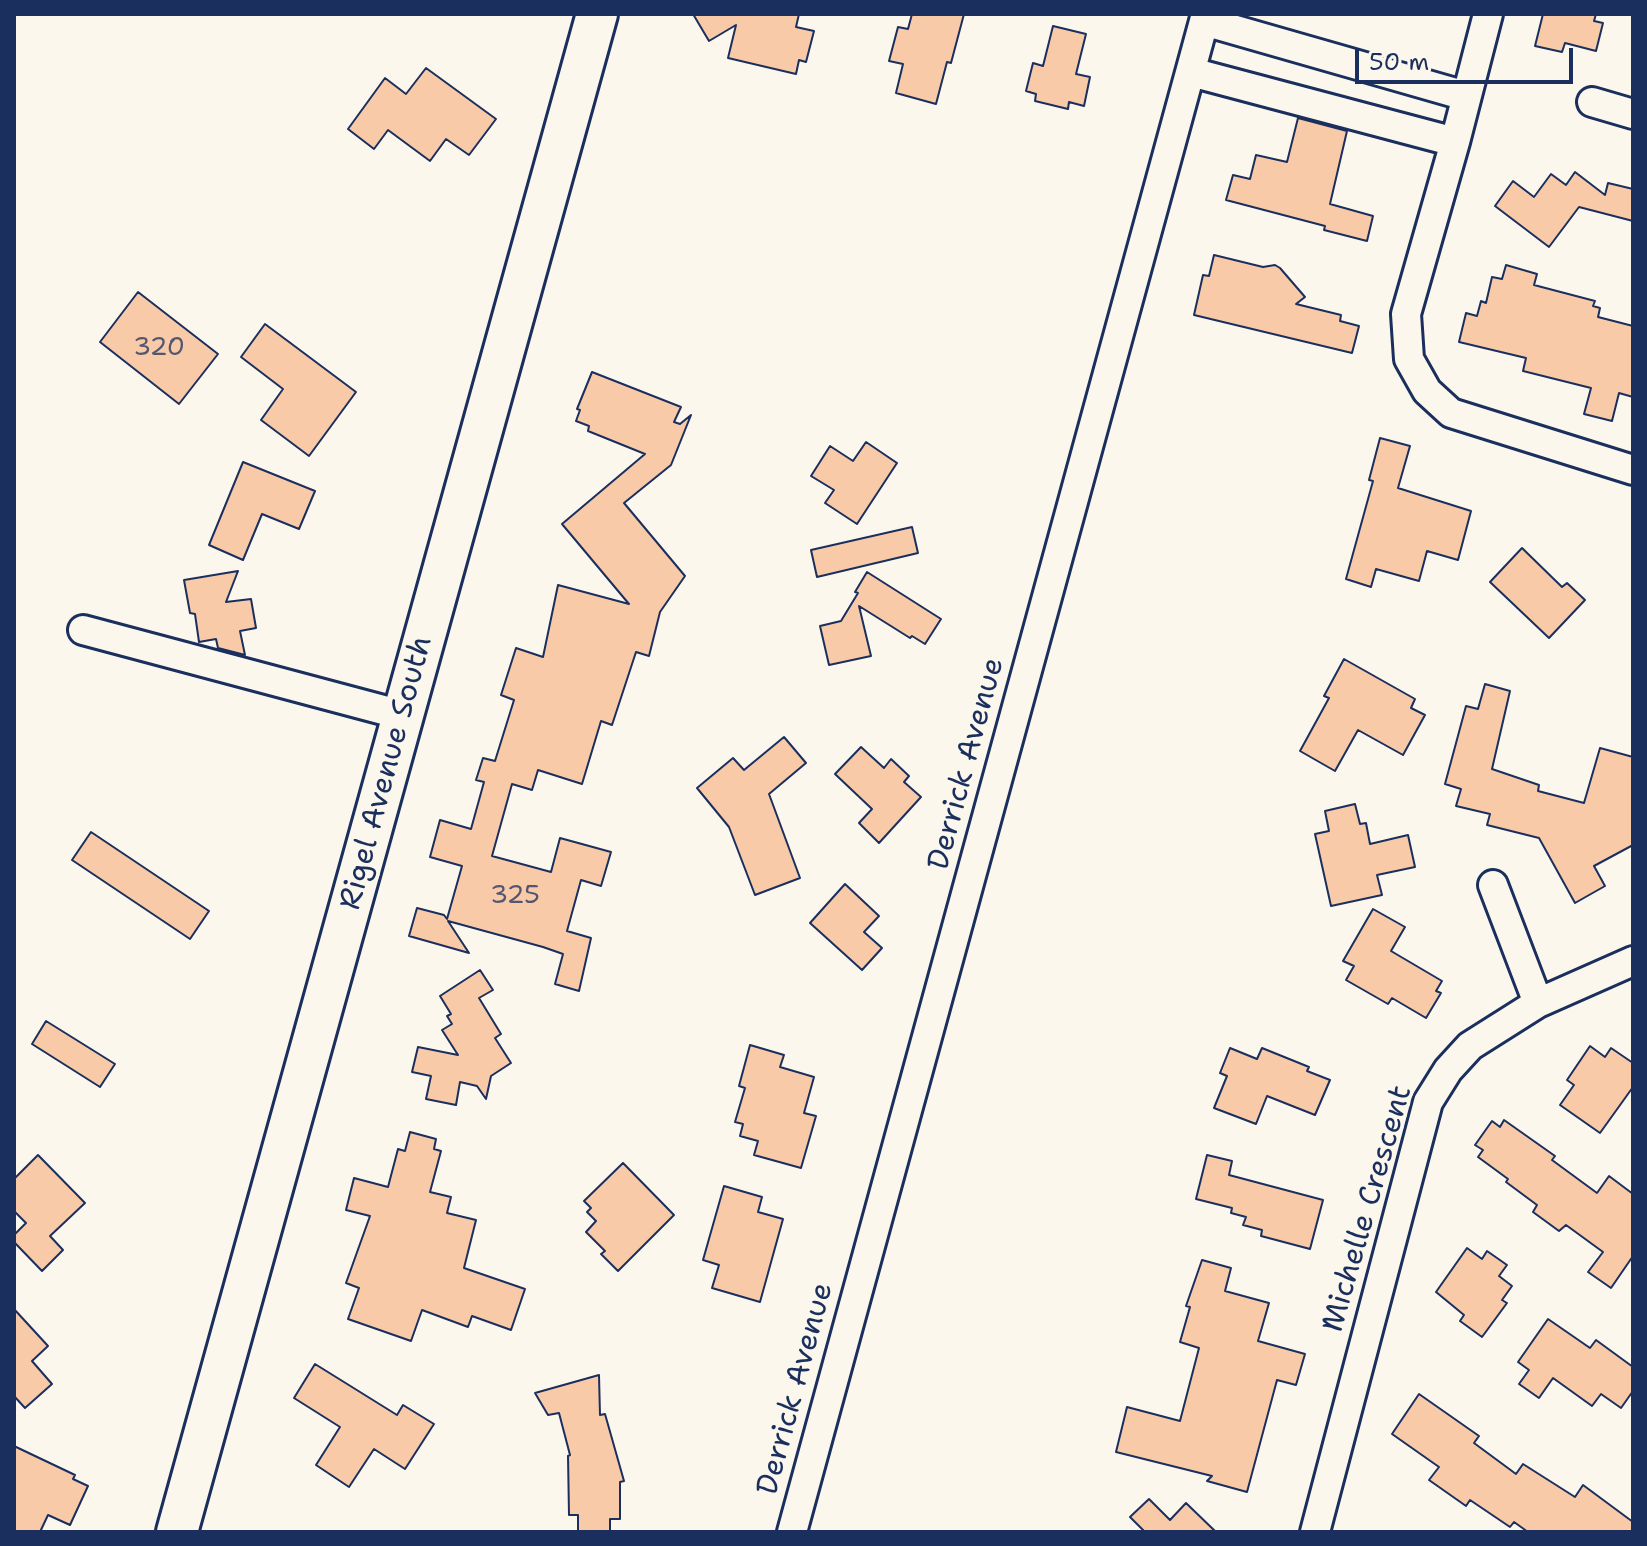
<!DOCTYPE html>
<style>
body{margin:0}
#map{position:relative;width:1647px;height:1546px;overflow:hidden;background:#fbf7ec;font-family:"Shantell Sans",sans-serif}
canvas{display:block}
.frame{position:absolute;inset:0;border:16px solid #1b2f5e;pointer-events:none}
.scale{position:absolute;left:1355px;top:48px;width:218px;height:36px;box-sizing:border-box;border:4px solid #1b2f5e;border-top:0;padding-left:10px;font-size:24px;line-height:28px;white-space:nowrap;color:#1b2f5e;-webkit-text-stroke:6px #fbf7ec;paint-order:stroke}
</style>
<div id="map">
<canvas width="1647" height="1546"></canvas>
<div class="frame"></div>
<div class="scale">50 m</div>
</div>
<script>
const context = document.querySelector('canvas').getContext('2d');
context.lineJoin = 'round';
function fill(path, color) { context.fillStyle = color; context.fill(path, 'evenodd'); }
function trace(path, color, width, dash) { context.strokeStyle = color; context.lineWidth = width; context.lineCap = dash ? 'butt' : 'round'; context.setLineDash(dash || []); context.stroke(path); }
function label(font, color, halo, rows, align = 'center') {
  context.font = font + ' "Shantell Sans",sans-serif'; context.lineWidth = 7; context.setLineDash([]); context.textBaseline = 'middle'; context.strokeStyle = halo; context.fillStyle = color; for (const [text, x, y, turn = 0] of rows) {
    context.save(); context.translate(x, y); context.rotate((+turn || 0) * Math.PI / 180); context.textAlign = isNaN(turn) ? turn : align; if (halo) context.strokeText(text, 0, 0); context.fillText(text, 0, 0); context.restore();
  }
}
const building = new Path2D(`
 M 693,14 L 799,14 L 796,27 L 814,31 L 806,62 L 799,60 L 796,74 L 728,58 L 736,25 L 709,41 Z
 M 912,14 L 964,14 L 951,63 L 947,62 L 936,104 L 896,93 L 903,64 L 889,61 L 898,27 L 908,29 Z
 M 1543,14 L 1596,14 L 1594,21 L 1603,23 L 1596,51 L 1565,43 L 1562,52 L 1535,46 Z
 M 1053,26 L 1086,34 L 1076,74 L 1090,77 L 1084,106 L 1069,102 L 1068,109 L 1035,101 L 1036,94 L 1026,91 L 1033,63 L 1043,66 Z
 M 426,68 L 496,119 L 469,155 L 446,139 L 430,161 L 388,130 L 374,149 L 348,129 L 385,78 L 406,94 Z
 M 1298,118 L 1347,131 L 1330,204 L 1373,216 L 1367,241 L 1324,230 L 1325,226 L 1226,200 L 1233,175 L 1250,179 L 1256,155 L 1287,162 Z
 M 1575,172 L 1605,195 L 1608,183 L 1633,189 L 1633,221 L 1579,207 L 1549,247 L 1495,206 L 1513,181 L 1534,197 L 1551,174 L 1566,185 Z
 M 1214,255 L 1263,267 L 1275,265 L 1280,268 L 1305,297 L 1296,304 L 1341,315 L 1340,321 L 1359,326 L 1352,353 L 1194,315 L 1203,275 L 1209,276 Z
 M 1506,265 L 1537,274 L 1534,285 L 1595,301 L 1593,306 L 1600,308 L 1598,317 L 1633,326 L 1633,397 L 1619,393 L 1612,421 L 1584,414 L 1591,388 L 1523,371 L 1526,358 L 1459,342 L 1466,313 L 1477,316 L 1481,301 L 1486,303 L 1492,277 L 1502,279 Z
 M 138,292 L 218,354 L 179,404 L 100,342 Z
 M 265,324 L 356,392 L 309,456 L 261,420 L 283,389 L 241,357 Z
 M 592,372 L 681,407 L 674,422 L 680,424 L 691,415 L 671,465 L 624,503 L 685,576 L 660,612 L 649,656 L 636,652 L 612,725 L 601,721 L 582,784 L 538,770 L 532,790 L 512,784 L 492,856 L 551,872 L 560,838 L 611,852 L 601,886 L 581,880 L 567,931 L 591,938 L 579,991 L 555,984 L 563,954 L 543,947 L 448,921 L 469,953 L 409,936 L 417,908 L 444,915 L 447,919 L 462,866 L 430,857 L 440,820 L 471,829 L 484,782 L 476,780 L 483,758 L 495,761 L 514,700 L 501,695 L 516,648 L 543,657 L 558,585 L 629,604 L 562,524 L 645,454 L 588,431 L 589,426 L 576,421 L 580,410 L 577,409 Z
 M 1380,438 L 1410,446 L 1398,488 L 1471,511 L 1458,560 L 1427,551 L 1419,581 L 1376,569 L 1371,587 L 1346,579 L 1373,481 L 1369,480 Z
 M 866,442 L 897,463 L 857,524 L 825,503 L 834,490 L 811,476 L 830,446 L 853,461 Z
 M 243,462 L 315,491 L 299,529 L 262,514 L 243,560 L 209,545 Z
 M 912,527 L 918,553 L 817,577 L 811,550 Z
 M 1522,548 L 1562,587 L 1567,583 L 1585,600 L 1549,638 L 1490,582 Z
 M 238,571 L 226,602 L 251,599 L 256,628 L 240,631 L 245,655 L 218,648 L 216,639 L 199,642 L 195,614 L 190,613 L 184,580 Z
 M 867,572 L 941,619 L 925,644 L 912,636 L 910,638 L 859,606 L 871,656 L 829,665 L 820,626 L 841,621 L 858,593 L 855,592 Z
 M 1344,659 L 1415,699 L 1411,708 L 1425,715 L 1403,755 L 1358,730 L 1335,771 L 1300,751 L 1329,698 L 1324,696 Z
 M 1485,684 L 1510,691 L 1492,769 L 1539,785 L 1538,791 L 1584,803 L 1600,748 L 1633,757 L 1633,845 L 1594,866 L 1605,886 L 1575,903 L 1539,838 L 1487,825 L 1490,814 L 1456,806 L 1461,789 L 1445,784 L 1466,706 L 1478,709 Z
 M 784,737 L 806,763 L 769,794 L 800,878 L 755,895 L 729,827 L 697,788 L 733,758 L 744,770 Z
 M 861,747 L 884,768 L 891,759 L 909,776 L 904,782 L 921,797 L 879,843 L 859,823 L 872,809 L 835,774 Z
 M 1355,804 L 1360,824 L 1366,823 L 1370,844 L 1408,835 L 1415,867 L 1377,875 L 1382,895 L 1331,906 L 1315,834 L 1329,831 L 1325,811 Z
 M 91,832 L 209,911 L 190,939 L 72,860 Z
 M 845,884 L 879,916 L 864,932 L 882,948 L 862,970 L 810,923 Z
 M 1373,909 L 1405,927 L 1391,951 L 1442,981 L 1436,991 L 1441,993 L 1426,1018 L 1392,998 L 1388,1004 L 1346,980 L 1354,966 L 1343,961 Z
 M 480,970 L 493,990 L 479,998 L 501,1034 L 495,1038 L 511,1063 L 491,1076 L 486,1099 L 477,1086 L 460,1082 L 456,1105 L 426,1099 L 431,1076 L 412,1072 L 418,1047 L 458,1055 L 442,1030 L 452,1024 L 447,1016 L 451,1014 L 440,996 Z
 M 46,1021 L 115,1064 L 100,1087 L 32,1044 Z
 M 750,1045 L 784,1055 L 780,1067 L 814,1077 L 804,1113 L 816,1116 L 801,1168 L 754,1155 L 758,1141 L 740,1136 L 743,1124 L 735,1122 L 745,1088 L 739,1086 Z
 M 1590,1046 L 1605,1057 L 1611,1048 L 1633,1063 L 1633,1087 L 1600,1133 L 1560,1105 L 1574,1085 L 1567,1080 Z
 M 1230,1048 L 1257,1059 L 1262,1048 L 1309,1067 L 1307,1071 L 1330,1080 L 1315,1115 L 1267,1096 L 1256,1124 L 1214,1108 L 1227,1076 L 1220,1073 Z
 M 1504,1120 L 1555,1156 L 1552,1160 L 1597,1193 L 1609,1176 L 1633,1194 L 1633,1256 L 1611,1288 L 1588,1272 L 1603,1252 L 1566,1225 L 1559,1231 L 1533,1212 L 1537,1205 L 1506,1182 L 1508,1179 L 1478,1157 L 1483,1150 L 1475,1145 L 1492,1121 L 1500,1127 Z
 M 410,1132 L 436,1139 L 434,1149 L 441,1151 L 430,1192 L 451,1197 L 447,1213 L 476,1220 L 464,1268 L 525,1289 L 511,1330 L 472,1316 L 468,1327 L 422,1310 L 411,1341 L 348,1319 L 359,1288 L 346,1283 L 370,1216 L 346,1210 L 354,1178 L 388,1187 L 398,1149 L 405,1151 Z
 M 38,1155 L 85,1203 L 50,1236 L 63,1250 L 42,1271 L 14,1242 L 14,1235 L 26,1223 L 14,1211 L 14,1179 Z
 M 1207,1155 L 1232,1161 L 1229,1175 L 1323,1200 L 1310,1249 L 1261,1236 L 1262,1230 L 1243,1225 L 1246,1217 L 1231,1213 L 1232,1208 L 1196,1199 Z
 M 623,1163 L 674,1215 L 618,1271 L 601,1254 L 605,1251 L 586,1232 L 596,1221 L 587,1212 L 591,1208 L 584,1201 Z
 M 724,1186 L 762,1197 L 758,1212 L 783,1219 L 760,1302 L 712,1288 L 719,1265 L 703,1260 Z
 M 1467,1248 L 1482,1259 L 1487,1251 L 1507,1265 L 1499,1276 L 1512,1286 L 1502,1300 L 1507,1303 L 1482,1337 L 1460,1321 L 1464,1315 L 1436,1292 Z
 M 1202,1260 L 1231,1268 L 1225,1291 L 1269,1303 L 1258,1341 L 1305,1354 L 1296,1385 L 1277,1380 L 1247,1492 L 1207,1481 L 1212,1476 L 1116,1452 L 1127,1407 L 1180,1421 L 1199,1348 L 1180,1342 L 1190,1307 L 1186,1306 Z
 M 14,1309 L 48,1346 L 32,1361 L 52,1384 L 25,1408 L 14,1396 Z
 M 1548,1319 L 1590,1348 L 1596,1340 L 1633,1367 L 1633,1391 L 1621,1408 L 1601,1394 L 1592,1406 L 1553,1378 L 1539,1398 L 1519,1384 L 1529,1370 L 1518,1362 Z
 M 315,1364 L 397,1415 L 403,1405 L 434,1424 L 405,1469 L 374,1449 L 349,1487 L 316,1465 L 340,1427 L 294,1398 Z
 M 599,1375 L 600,1415 L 605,1414 L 624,1481 L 620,1482 L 620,1519 L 610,1519 L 610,1532 L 578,1532 L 578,1515 L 569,1515 L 568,1456 L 570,1455 L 559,1413 L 548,1415 L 535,1393 Z
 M 1419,1394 L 1479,1436 L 1474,1443 L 1516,1474 L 1523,1464 L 1575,1497 L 1583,1485 L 1633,1522 L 1633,1532 L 1528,1532 L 1514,1522 L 1510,1527 L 1470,1500 L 1466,1506 L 1429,1480 L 1439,1467 L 1392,1434 Z
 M 14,1446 L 75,1475 L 73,1479 L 88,1486 L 70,1525 L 48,1515 L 40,1532 L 14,1532 Z
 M 1149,1499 L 1170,1520 L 1186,1503 L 1216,1532 L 1145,1532 L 1130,1517 Z`);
const street = new Path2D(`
 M 1488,14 L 1455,142 L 1406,314 L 1409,359 L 1427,391 L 1451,413 L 1633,470
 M 1204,21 L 1466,96
 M 1191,72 L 1455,142
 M 1592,102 L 1633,114
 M 83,630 L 402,715
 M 1493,885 L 1538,1003
 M 792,1532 L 1206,14
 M 1315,1532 L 1428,1102 L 1448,1070 L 1470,1046 L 1538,1003 L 1633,961`);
const secondary = new Path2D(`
 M 177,1532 L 597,14`);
const numberNames = [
 ["320",159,348],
 ["325",515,896]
];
const streetNames = [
 ["Derrick Avenue",967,764,-75],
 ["Rigel Avenue South",387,773,-75],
 ["Michelle Crescent",1368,1209,-74],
 ["Derrick Avenue",796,1389,-75]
];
fill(building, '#f9caa8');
trace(building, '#1b2f5e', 2);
trace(street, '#1b2f5e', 34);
trace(secondary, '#1b2f5e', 46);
trace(street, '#fbf7ec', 28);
trace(secondary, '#fbf7ec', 40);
label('26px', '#525670', null, numberNames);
label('30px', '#1b2f5e', '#fbf7ec', streetNames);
</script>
